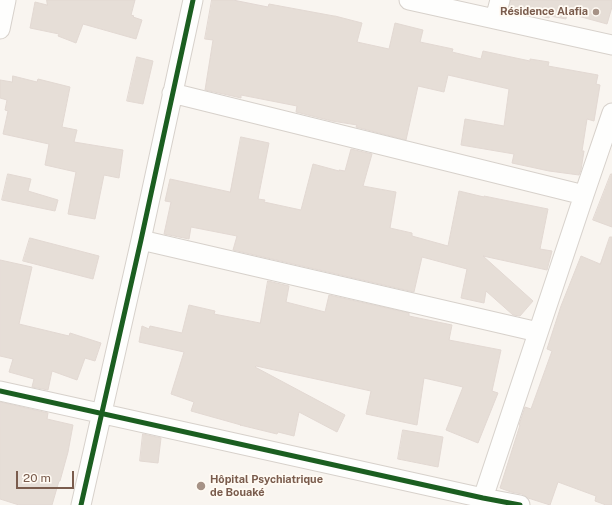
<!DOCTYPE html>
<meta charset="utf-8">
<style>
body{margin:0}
#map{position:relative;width:612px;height:505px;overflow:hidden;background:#f9f5f0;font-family:"Public Sans",sans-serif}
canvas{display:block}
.scale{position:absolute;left:16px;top:471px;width:58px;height:18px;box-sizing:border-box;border:2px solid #7a5c4d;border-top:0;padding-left:5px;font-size:12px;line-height:14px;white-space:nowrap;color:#7a5c4d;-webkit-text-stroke:3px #fffaf3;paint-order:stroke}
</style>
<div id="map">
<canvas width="612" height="505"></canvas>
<div class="scale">20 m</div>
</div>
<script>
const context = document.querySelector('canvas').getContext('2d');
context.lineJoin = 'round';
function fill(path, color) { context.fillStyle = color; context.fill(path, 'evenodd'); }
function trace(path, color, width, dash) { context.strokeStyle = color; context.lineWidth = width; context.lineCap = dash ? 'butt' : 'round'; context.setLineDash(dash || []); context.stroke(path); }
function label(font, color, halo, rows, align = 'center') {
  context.font = font + ' "Public Sans",sans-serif'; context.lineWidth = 3.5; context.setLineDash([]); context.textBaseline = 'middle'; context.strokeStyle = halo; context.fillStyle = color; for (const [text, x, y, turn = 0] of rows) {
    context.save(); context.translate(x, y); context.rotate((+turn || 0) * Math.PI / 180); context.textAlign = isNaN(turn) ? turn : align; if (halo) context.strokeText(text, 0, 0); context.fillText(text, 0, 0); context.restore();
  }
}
const building = new Path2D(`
 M 47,0 L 135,0 L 131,15 L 134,16 L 133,17 L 142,20 L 136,39 L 83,24 L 76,43 L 58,36 L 59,34 L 30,28 L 35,2 L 47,5 Z
 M 212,0 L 233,0 L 268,7 L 269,4 L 334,16 L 335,16 L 362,23 L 357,42 L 389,49 L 395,23 L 423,30 L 420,42 L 453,49 L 452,52 L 481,59 L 483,51 L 530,61 L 530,59 L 549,62 L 548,66 L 598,75 L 596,84 L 600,85 L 594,121 L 587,119 L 582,151 L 584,151 L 581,170 L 579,175 L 549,171 L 512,163 L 514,154 L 461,145 L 465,119 L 504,126 L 509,89 L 448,75 L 444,92 L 418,86 L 406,140 L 356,127 L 357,125 L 332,121 L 296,112 L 297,106 L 241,95 L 241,98 L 228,95 L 205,90 L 213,40 L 205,39 Z
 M 511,0 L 612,0 L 612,7 L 607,24 L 567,13 L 566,19 L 550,16 L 549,18 L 531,14 L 531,12 L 510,7 Z
 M 137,57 L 153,61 L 143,104 L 127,101 Z
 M 13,76 L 37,82 L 38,79 L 70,87 L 62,127 L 77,130 L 74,142 L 123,150 L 119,178 L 104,175 L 95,219 L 68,214 L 76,172 L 45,165 L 49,144 L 3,134 L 8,111 L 5,110 L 7,100 L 0,98 L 0,80 L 12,82 Z
 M 241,137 L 269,143 L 258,199 L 265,200 L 264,202 L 301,210 L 313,164 L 339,171 L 339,170 L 345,171 L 351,149 L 372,154 L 363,186 L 396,192 L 390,228 L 412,233 L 412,236 L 448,246 L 459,191 L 484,197 L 484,196 L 548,209 L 540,249 L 552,251 L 547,270 L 483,256 L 533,301 L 520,316 L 513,315 L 486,291 L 484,303 L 461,298 L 467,269 L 422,257 L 414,292 L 233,250 L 237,236 L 191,227 L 189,239 L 164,234 L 171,202 L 165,201 L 170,179 L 230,192 Z
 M 8,174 L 31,179 L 28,191 L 58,200 L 55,211 L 2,200 Z
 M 611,174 L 612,174 L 612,227 L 593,220 Z
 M 610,237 L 612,237 L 612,505 L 606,505 L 595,501 L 596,496 L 558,482 L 550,505 L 528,498 L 522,494 L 511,492 L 500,488 L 520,425 L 519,425 L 525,407 L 531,409 L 552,351 L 547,349 L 561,306 L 581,256 L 600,264 Z
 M 30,238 L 99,256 L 93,279 L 23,261 Z
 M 0,260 L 32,267 L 19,324 L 69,336 L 70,333 L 101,343 L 95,361 L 85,358 L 77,380 L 52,371 L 48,390 L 32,387 L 34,379 L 9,372 L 13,359 L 0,356 Z
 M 268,281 L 289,286 L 286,302 L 325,312 L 329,295 L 409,313 L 409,316 L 452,325 L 449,340 L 501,350 L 492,391 L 498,393 L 478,443 L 446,430 L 463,387 L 424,378 L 417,425 L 366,414 L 371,391 L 256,366 L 255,367 L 345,415 L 337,432 L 299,412 L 294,436 L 278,432 L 277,434 L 240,425 L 241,425 L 191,411 L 194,402 L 171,394 L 184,352 L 139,342 L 142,326 L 149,329 L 150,326 L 182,333 L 189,305 L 215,311 L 214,314 L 260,323 Z
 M 0,402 L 48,413 L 47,419 L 73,425 L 68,452 L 60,481 L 59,481 L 52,505 L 19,505 L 0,499 Z
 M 403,430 L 443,437 L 438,467 L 398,459 Z
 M 143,434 L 161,438 L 158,463 L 140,461 Z`);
const minor = new Path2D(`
 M 409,0 L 612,45
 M 495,19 L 500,0
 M 0,29 L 6,0
 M 172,93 L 584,195
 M 141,240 L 538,332
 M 0,391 L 483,498 L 520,505
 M 483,498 L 584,195 L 612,113
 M 81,505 L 141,240 L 193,0`);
const cycleway = new Path2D(`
 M 0,391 L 483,498 L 520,505
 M 81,505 L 141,240 L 193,0`);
const markers = [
 [596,12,4,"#a69286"],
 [201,486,5,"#a69286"]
];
const poiNames = [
 ["Résidence Alafia",588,12],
 ["Hôpital Psychiatrique",210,480,"left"],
 ["de Bouaké",210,493,"left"]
];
fill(building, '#e6ded7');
trace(building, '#e2d8d2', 1);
trace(minor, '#d7d1cb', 21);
trace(minor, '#fefefd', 19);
trace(cycleway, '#1b5e20', 5);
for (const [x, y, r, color] of markers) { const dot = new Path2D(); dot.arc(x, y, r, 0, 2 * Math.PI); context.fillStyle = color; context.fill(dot); trace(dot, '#fffaf3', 1.5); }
label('bold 11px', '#7a5c4d', '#fffaf3', poiNames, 'right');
</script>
